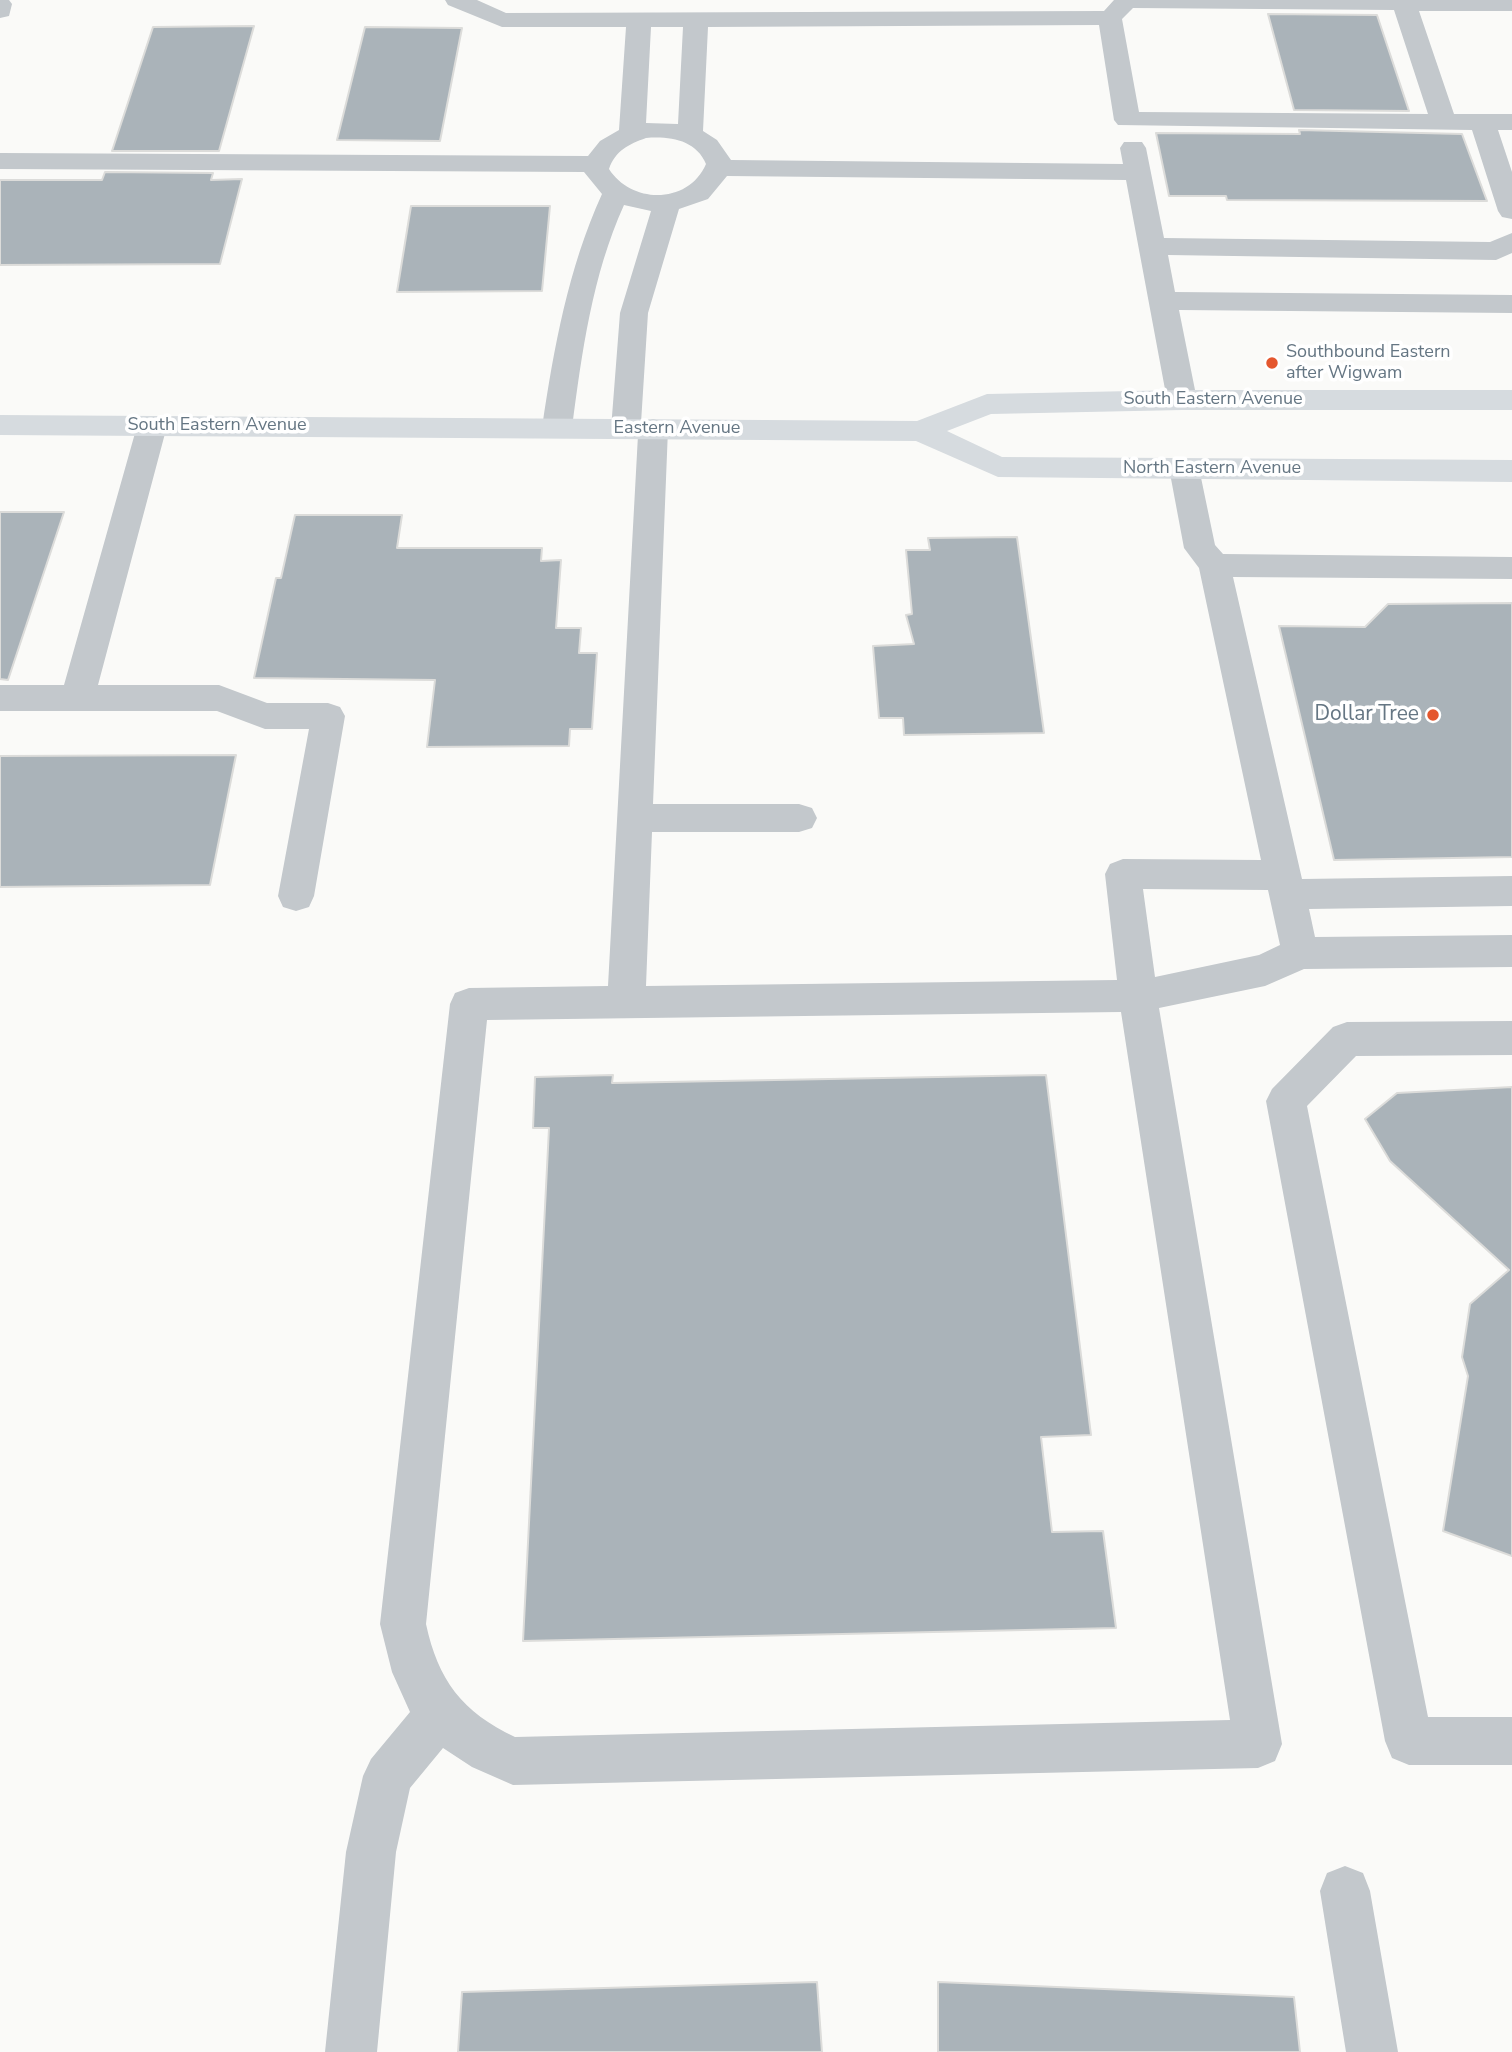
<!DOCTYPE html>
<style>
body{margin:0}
canvas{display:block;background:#fafaf8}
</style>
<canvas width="1512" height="2052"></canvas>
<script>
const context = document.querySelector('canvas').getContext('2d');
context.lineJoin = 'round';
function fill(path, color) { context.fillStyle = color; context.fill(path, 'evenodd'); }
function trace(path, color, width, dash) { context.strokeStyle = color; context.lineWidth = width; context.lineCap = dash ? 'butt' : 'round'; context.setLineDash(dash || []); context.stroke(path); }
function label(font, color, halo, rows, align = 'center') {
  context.font = font + ' "Nunito Sans",sans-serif'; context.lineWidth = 7; context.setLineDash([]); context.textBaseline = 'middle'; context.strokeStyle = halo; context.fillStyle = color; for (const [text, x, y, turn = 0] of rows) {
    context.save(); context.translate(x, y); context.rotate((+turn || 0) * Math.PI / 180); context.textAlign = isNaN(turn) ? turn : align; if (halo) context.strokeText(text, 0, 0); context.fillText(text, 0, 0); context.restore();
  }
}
const building = new Path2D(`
 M 1268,14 L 1377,15 L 1409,111 L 1294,110 Z
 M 254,26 L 219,151 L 112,151 L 153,27 Z
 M 365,27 L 462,28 L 440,141 L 337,140 Z
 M 1299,130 L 1462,134 L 1487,201 L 1227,200 L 1226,196 L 1169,196 L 1156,133 L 1300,134 Z
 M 105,172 L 213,173 L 211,180 L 242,179 L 220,264 L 0,265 L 0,180 L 102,180 Z
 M 411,206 L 550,206 L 542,291 L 397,292 Z
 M 0,512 L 64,512 L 8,680 L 0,679 Z
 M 295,515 L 402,515 L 397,548 L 542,548 L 541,561 L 561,560 L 556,628 L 581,628 L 579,653 L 597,653 L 592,729 L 570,729 L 569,746 L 427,747 L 435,680 L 254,678 L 276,578 L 281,578 Z
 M 1017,537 L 1044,733 L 904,735 L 903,718 L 879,718 L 873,646 L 914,644 L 906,615 L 912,614 L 906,550 L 930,550 L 928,538 Z
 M 1512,603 L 1512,857 L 1334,860 L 1279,626 L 1365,627 L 1388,604 Z
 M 236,755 L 210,885 L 0,887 L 0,756 Z
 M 613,1075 L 612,1083 L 1046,1075 L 1091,1435 L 1041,1437 L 1052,1532 L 1103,1531 L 1116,1628 L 523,1641 L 549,1128 L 533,1128 L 535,1077 Z
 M 1512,1087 L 1512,1556 L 1443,1531 L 1468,1376 L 1462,1357 L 1470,1304 L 1509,1270 L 1390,1161 L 1365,1119 L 1397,1093 Z
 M 817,1982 L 822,2052 L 458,2052 L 462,1992 Z
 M 938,1982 L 1294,1997 L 1300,2052 L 938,2052 Z`);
const minor = new Path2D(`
 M 0,0 L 9,0 L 12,4 L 9,16 L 0,18 Z
 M 445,0 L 477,0 L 506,13 L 1104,11 L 1114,0 L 1512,0 L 1512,11 L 1419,11 L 1454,114 L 1512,114 L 1512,130 L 1498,130 L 1512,172 L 1512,219 L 1502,217 L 1498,211 L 1472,130 L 1118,125 L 1114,120 L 1099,25 L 708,27 L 703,131 L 717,140 L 731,160 L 1123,164 L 1120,148 L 1124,142 L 1142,142 L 1146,148 L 1164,238 L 1490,242 L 1512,233 L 1512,253 L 1496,260 L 1168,255 L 1175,292 L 1512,295 L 1512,313 L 1179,310 L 1197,400 L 1193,407 L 1182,410 L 1171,407 L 1167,400 L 1126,180 L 727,176 L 708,199 L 679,209 L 648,313 L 641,423 L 653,419 L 664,422 L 668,429 L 653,804 L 799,804 L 812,808 L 817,818 L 812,828 L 799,832 L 652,832 L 646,986 L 1117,980 L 1105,874 L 1110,864 L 1123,859 L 1261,860 L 1199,568 L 1184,548 L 1169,468 L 1173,461 L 1184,458 L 1195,461 L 1199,468 L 1215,545 L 1223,554 L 1512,557 L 1512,579 L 1233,577 L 1302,879 L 1512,876 L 1512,906 L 1309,909 L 1315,937 L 1512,935 L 1512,967 L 1304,969 L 1265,986 L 1159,1008 L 1282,1744 L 1275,1761 L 1258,1768 L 513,1785 L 472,1767 L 443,1748 L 410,1788 L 396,1852 L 377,2052 L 325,2052 L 346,1852 L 363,1776 L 371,1759 L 410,1712 L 392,1672 L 380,1624 L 450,1004 L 455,993 L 469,988 L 608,986 L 638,435 L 626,439 L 615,436 L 611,429 L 620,313 L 651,211 L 624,205 C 592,276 582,352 572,428 L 568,435 L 557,438 L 546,435 L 542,428 C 554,347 568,269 602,194 L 584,172 L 0,169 L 0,153 L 588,156 L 600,141 L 619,130 L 626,27 L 502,27 L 448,5 ZM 1133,8 L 1394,10 L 1428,114 L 1139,112 L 1122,19 ZM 651,27 L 683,27 L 678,124 L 646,123 ZM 646,138 C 670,136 696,140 706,164 C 689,204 632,205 609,169 C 615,151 629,144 646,138 ZM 1143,889 L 1268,890 L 1280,945 L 1259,955 L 1155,977 ZM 1121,1012 L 1230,1720 L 515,1737 C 462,1712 438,1680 426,1624 L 487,1020 Z
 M 152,416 L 163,419 L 167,426 L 98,685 L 219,685 L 267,703 L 328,703 L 340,707 L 345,716 L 314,896 L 309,907 L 296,911 L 283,907 L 278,896 L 309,729 L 265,729 L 217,711 L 0,711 L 0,685 L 64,685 L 137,426 L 141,419 Z
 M 1512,1021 L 1512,1055 L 1356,1056 L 1307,1106 L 1428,1717 L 1512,1717 L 1512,1765 L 1409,1765 L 1392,1758 L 1385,1741 L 1266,1101 L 1272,1089 L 1333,1027 L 1347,1022 Z
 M 1345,1866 L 1363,1873 L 1370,1891 L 1398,2052 L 1346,2052 L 1320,1891 L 1327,1873 Z`);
const major = new Path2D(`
 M 1182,390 L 1512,390 L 1512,410 L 1182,410 L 991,414 L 947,431 L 1002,457 L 1512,460 L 1512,482 L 998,477 L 916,441 L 0,435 L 0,415 L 917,421 L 987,394 Z`);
const markers = [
 [1272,363,7,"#e4572e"],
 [1433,715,7,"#e4572e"]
];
const farPoinames = [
 ["Southbound Eastern",1286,353],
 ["after Wigwam",1286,374]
];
const farStreetnames = [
 ["South Eastern Avenue",1213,400],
 ["South Eastern Avenue",217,426],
 ["Eastern Avenue",677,429],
 ["North Eastern Avenue",1212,469]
];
const poiNames = [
 ["Dollar Tree",1419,715]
];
fill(building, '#aab3b9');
trace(building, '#dcdcda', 2);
fill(minor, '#c3c8cc');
fill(major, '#d6dbdf');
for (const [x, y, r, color] of markers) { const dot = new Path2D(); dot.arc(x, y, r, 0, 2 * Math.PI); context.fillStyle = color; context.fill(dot); trace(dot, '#fff', 2.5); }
label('18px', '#657683', '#fff', farPoinames, 'left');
label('18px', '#657683', '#fff', farStreetnames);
label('21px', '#657683', '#fff', poiNames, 'right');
</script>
